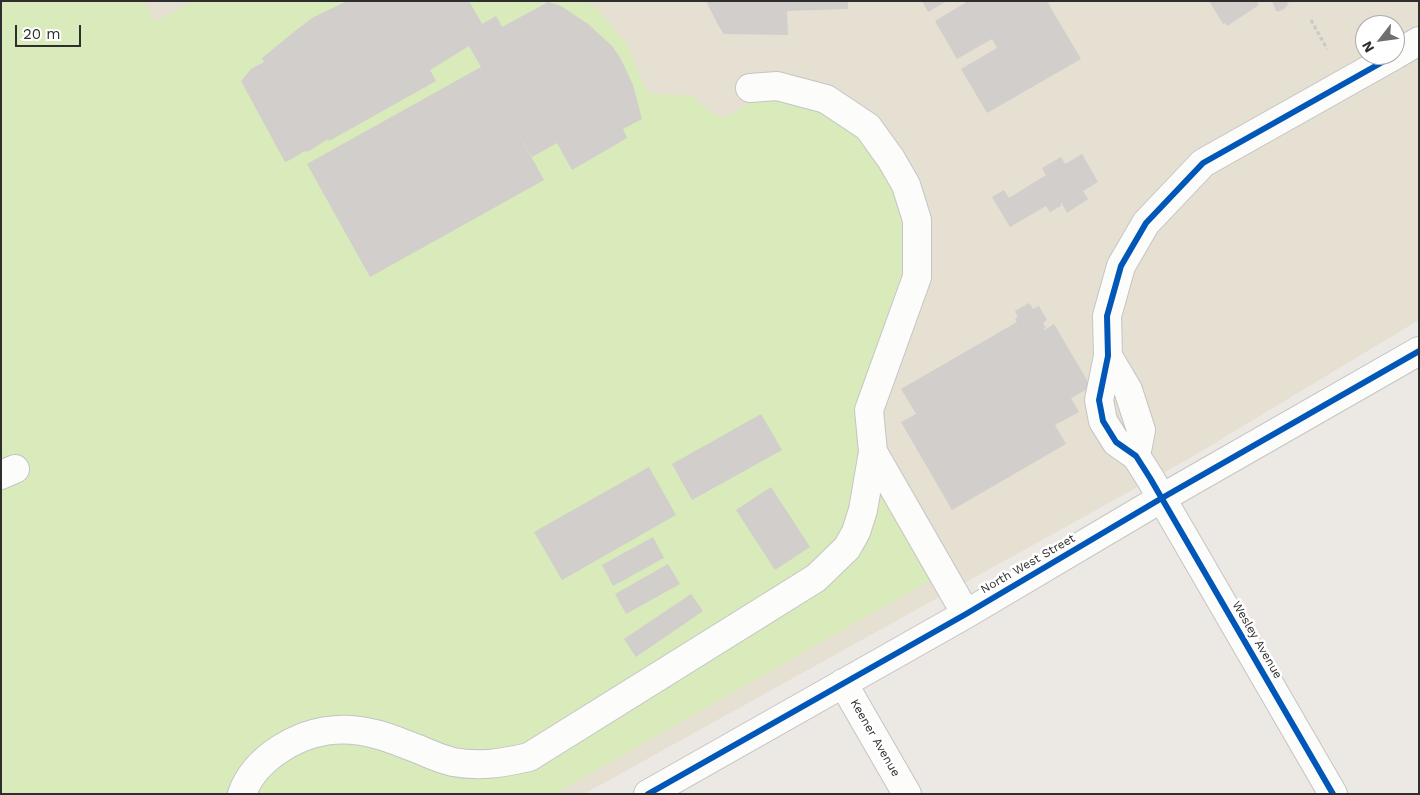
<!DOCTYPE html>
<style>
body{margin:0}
#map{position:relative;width:1420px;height:795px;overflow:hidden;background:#ece8e4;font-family:"Work Sans",sans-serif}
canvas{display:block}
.frame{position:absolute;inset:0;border:2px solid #2e2e2e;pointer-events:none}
.north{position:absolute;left:1355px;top:15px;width:50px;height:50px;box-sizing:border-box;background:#fff;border:1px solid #ababab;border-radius:50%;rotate:240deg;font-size:14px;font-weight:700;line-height:20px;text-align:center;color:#2e2e2e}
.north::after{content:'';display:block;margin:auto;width:18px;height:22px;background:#706f6e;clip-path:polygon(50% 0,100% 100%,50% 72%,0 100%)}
.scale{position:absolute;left:15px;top:25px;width:66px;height:22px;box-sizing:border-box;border:2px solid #2e2e2e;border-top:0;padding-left:6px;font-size:15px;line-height:18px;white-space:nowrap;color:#2e2e2e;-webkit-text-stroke:4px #fff;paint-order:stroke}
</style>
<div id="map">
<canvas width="1420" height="795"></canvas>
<div class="frame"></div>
<div class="north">N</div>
<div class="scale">20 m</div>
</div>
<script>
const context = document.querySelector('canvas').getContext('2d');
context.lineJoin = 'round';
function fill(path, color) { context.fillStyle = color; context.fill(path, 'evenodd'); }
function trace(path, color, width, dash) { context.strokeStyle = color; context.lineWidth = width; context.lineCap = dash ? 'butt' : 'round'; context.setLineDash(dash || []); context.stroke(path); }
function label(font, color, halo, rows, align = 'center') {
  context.font = font + ' "Work Sans",sans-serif'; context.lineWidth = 5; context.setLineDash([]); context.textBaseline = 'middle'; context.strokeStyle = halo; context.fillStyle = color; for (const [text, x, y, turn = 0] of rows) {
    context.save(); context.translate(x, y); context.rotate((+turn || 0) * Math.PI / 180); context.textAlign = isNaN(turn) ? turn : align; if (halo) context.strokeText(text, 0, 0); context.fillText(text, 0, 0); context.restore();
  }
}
const education = new Path2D(`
 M 1,1 L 1419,1 L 1419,320 L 1190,458 L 584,794 L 1,794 ZM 1365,25 L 1395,25 L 1395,55 L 1365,55 Z`);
const pitch = new Path2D(`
 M 1,1 L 145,1 L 155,22 L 194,1 L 585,1 L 597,8 L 627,45 L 648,93 L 693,96 L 707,110 L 720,117 L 736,113 L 752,97 L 779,95 L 822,110 L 859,135 L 896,190 L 907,221 L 908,275 L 864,401 L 931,580 L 554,794 L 1,794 Z`);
const building = new Path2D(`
 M 347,1 L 469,1 L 482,24 L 496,16 L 502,27 L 548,2 L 561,6 L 588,24 L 612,46 L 621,59 L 633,85 L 642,119 L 623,129 L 627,138 L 572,170 L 557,143 L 532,157 L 516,129 L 544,180 L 370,277 L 307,164 L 481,67 L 469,46 L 430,70 L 436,81 L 329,141 L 328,139 L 309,151 L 303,152 L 290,160 L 285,162 L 241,81 L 251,69 L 264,62 L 262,58 L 295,31 L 312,18 Z
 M 706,1 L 848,1 L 848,9 L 787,11 L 788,35 L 724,34 L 718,25 Z
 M 922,1 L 947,1 L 928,12 Z
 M 968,1 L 1051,1 L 1048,3 L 1081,59 L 987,113 L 961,69 L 997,48 L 992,39 L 957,59 L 935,21 Z
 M 1209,1 L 1260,1 L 1257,3 L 1259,5 L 1227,26 L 1225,23 L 1223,24 Z
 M 1272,1 L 1291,1 L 1291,2 L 1287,3 L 1288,5 L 1285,7 L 1286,8 L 1278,12 L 1278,11 L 1276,11 Z
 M 1082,154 L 1098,182 L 1083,191 L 1088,199 L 1067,213 L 1061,202 L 1061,206 L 1050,212 L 1046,206 L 1010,227 L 992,197 L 1004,190 L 1009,198 L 1046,175 L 1042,168 L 1061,157 L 1065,164 Z
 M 1029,303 L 1033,309 L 1039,306 L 1047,320 L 1043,323 L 1046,328 L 1043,329 L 1044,330 L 1054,324 L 1091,387 L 1071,398 L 1079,412 L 1055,425 L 1066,444 L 952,510 L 901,422 L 916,414 L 901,389 L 1017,322 L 1015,319 L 1018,317 L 1015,311 Z
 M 761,414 L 782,450 L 692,500 L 672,464 Z
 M 649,467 L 676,515 L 562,580 L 534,532 Z
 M 771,487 L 810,547 L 775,570 L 736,510 Z
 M 653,537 L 664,558 L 613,586 L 602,565 Z
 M 668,564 L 680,584 L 626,614 L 615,594 Z
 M 691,594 L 703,611 L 636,657 L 624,639 Z`);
const path = new Path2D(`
 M 1311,20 L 1327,49`);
const minor = new Path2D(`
 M 1395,55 L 1419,41
 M 1108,356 L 1128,390 L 1141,430 L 1136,456
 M 873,452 L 966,614
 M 1,475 L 15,469
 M 843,683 L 907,794
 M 242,794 C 249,774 263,760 280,749 C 309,730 342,725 375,734 C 389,737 404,744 418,749 C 429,754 441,759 453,762 C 480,767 503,763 529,757 L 816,578 L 847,548 L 856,532 L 863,510 L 873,452 L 869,410 L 917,277 L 917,220 L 906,185 L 891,159 L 868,127 L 826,99 L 777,86 L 750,88
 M 648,794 L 966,614 L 1162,498 L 1419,351
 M 1333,794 L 1150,478 L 1136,456 L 1116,442 L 1103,421 L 1099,400 L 1108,356 L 1107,316 L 1121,266 L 1146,223 L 1203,163 L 1395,55`);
const cycleway = new Path2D(`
 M 648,794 L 966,614 L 1162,498 L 1419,351
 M 1333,794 L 1150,478 L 1136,456 L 1116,442 L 1103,421 L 1099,400 L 1108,356 L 1107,316 L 1121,266 L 1146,223 L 1203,163 L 1395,55`);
const streetNames = [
 ["North West Street",1028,564,-30],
 ["Wesley Avenue",1257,640,60],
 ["Keener Avenue",875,738,60]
];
fill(education, '#e6e0d3');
fill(pitch, '#d9eabb');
fill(building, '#d1cecb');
trace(minor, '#c5c4c5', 30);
trace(path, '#c9c9c8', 3, [4, 2.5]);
trace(minor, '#fcfcfb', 28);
trace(cycleway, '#0057b8', 6);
label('12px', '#2e2e2e', '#fff', streetNames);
</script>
